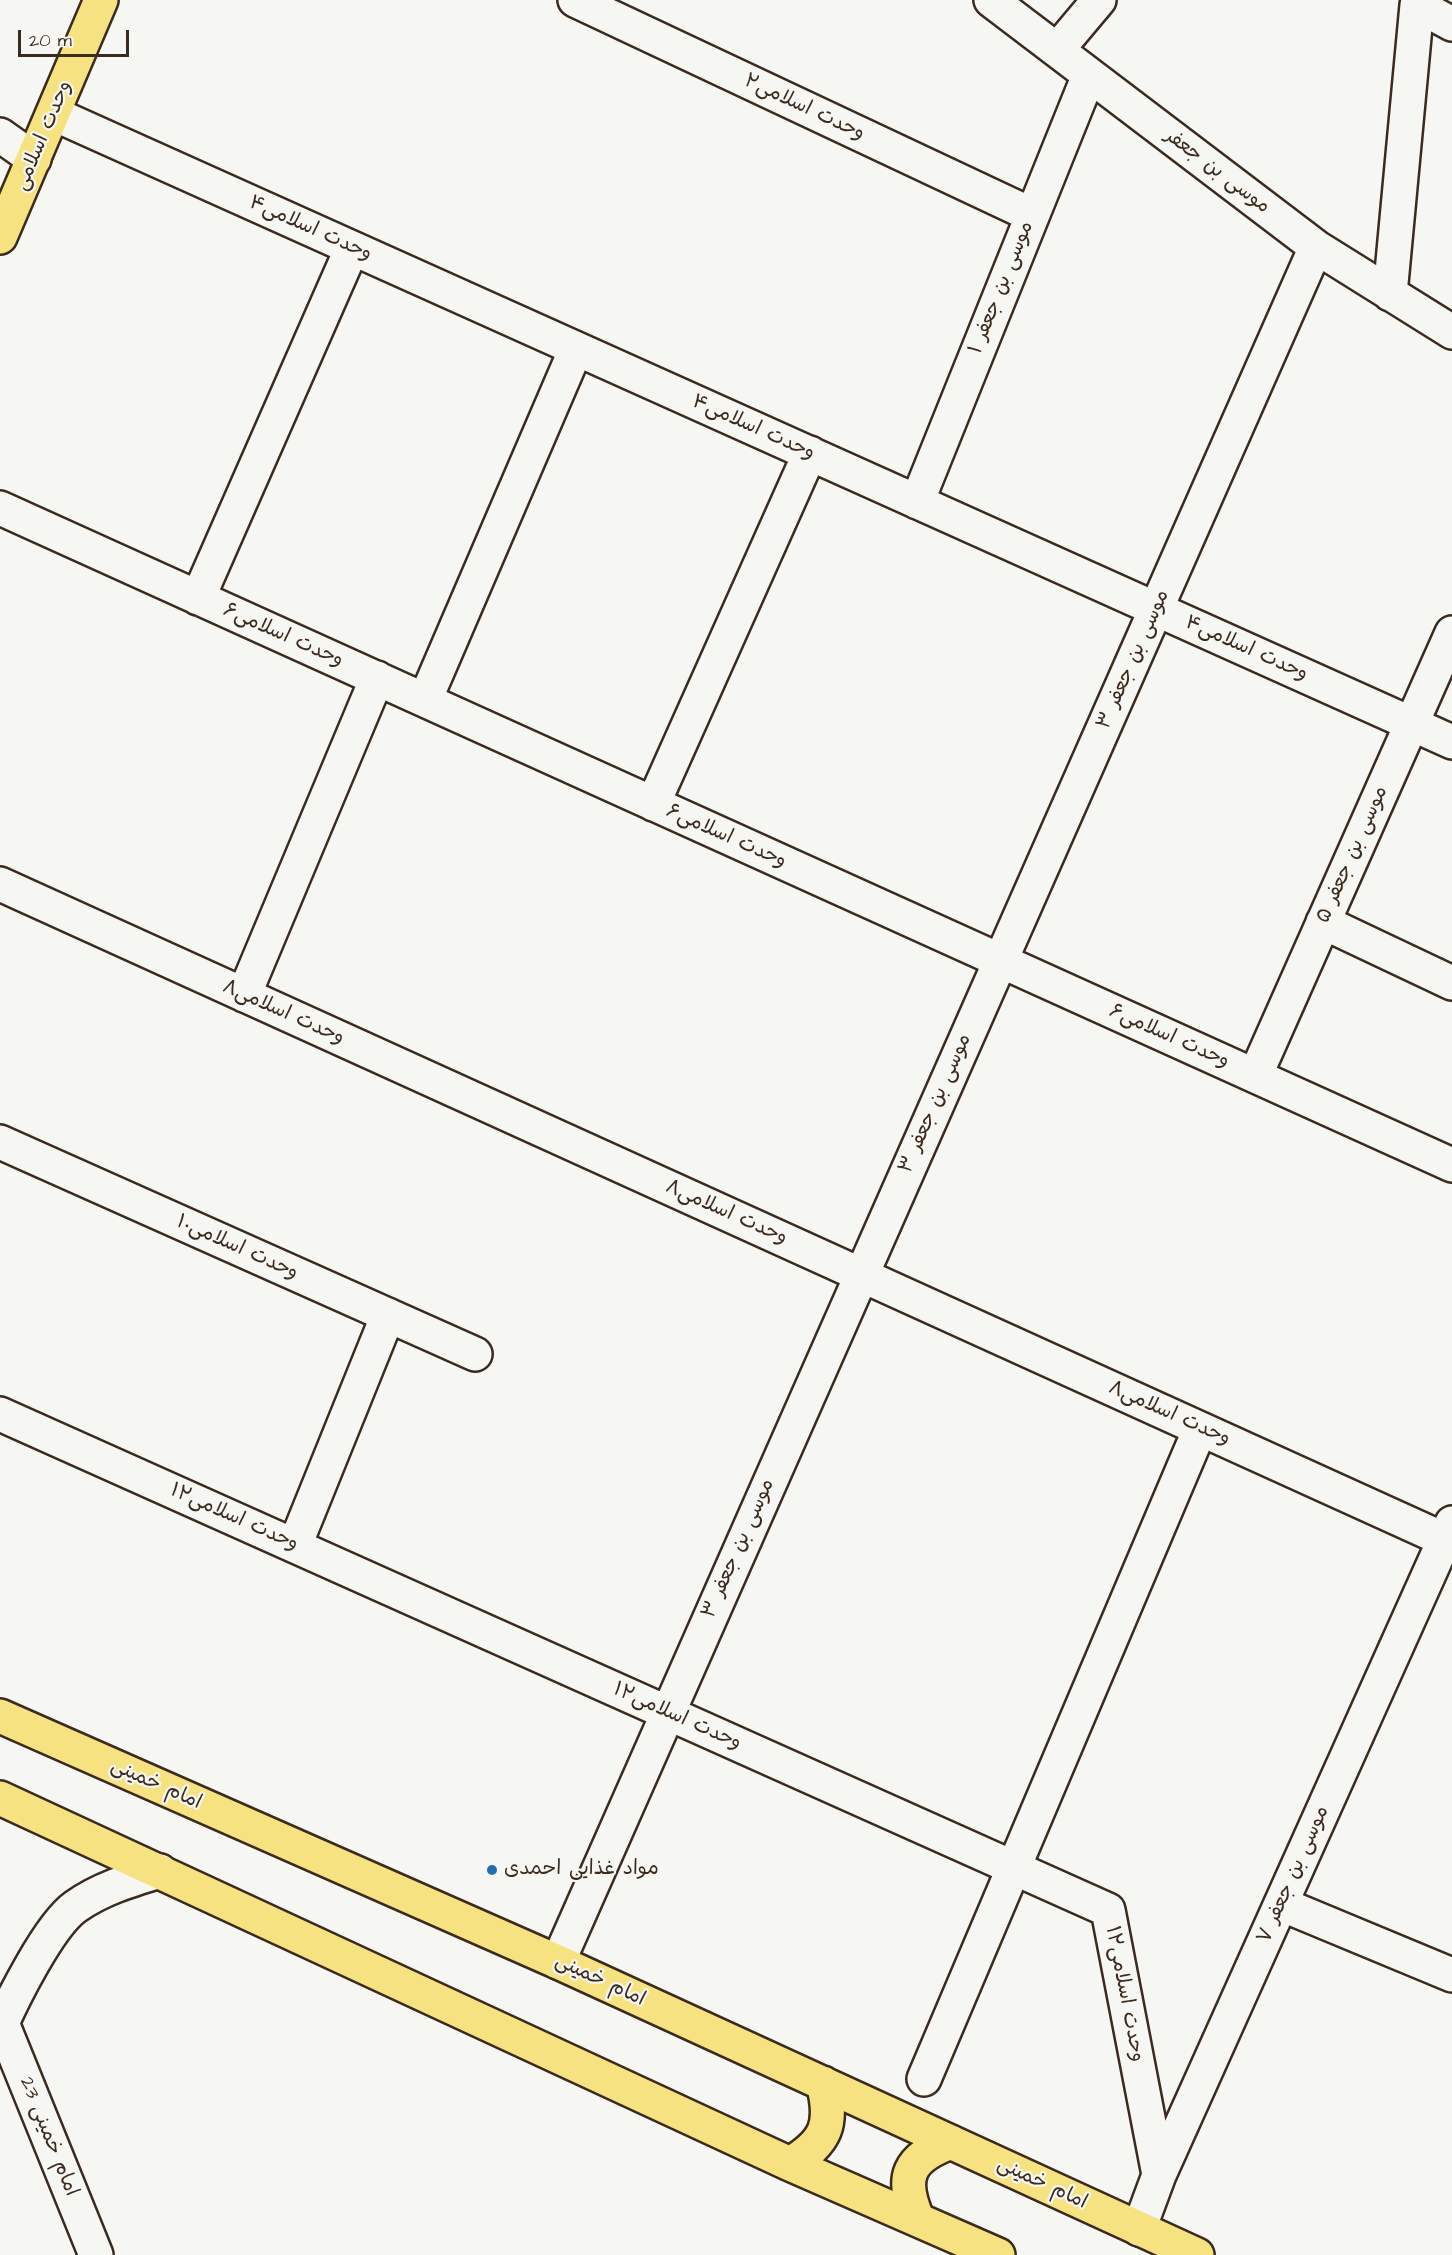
<!DOCTYPE html>
<meta charset="utf-8">
<style>
body{margin:0}
#map{position:relative;width:1452px;height:2255px;overflow:hidden;background:#f6f6f2;font-family:"Architects Daughter",sans-serif}
canvas{display:block}
.scale{position:absolute;left:18px;top:30px;width:111px;height:27px;box-sizing:border-box;border:3px solid #3b2a1e;border-top:0;padding-left:8px;font-size:18px;line-height:21px;white-space:nowrap;color:#3b2a1e;-webkit-text-stroke:4px #f6f6f2;paint-order:stroke}
</style>
<div id="map">
<canvas width="1452" height="2255"></canvas>
<div class="scale">20 m</div>
</div>
<script>
const context = document.querySelector('canvas').getContext('2d');
context.lineJoin = 'round';
function trace(path, color, width, dash) { context.strokeStyle = color; context.lineWidth = width; context.lineCap = dash ? 'butt' : 'round'; context.setLineDash(dash || []); context.stroke(path); }
function label(font, color, halo, rows, align = 'center') {
  context.font = font + ' "Architects Daughter","Playpen Sans Arabic",sans-serif'; context.lineWidth = 4.5; context.setLineDash([]); context.textBaseline = 'middle'; context.strokeStyle = halo; context.fillStyle = color; for (const [text, x, y, turn = 0] of rows) {
    context.save(); context.translate(x, y); context.rotate((+turn || 0) * Math.PI / 180); context.textAlign = isNaN(turn) ? turn : align; if (halo) context.strokeText(text, 0, 0); context.fillText(text, 0, 0); context.restore();
  }
}
const minor = new Path2D(`
 M 575,0 L 1032,215
 M 991,0 L 1316,247 L 1452,332
 M 1057,50 L 1099,0
 M 54,114 L 1452,742
 M 0,135 L 34,159
 M 1390,294 L 1417,5 L 1452,24
 M 917,502 L 1089,75
 M 0,508 L 1452,1165
 M 198,598 L 352,248
 M 425,700 L 576,349
 M 653,804 L 810,453
 M 0,884 L 1452,1543
 M 1323,922 L 1452,983
 M 244,995 L 377,678
 M 1255,1076 L 1452,633
 M 0,1142 L 475,1354
 M 0,1414 L 1108,1910 L 1159,2175
 M 295,1545 L 388,1315
 M 1281,1904 L 1452,1975
 M 558,1962 L 1316,247
 M 0,2018 L 96,2255
 M 0,2028 C 13,1998 49,1926 75,1907 C 100,1889 130,1880 160,1871
 M 924,2079 L 1200,1429
 M 1139,2229 L 1159,2175 L 1452,1523`);
const major = new Path2D(`
 M 0,237 L 101,0
 M 0,1716 L 558,1962 L 1197,2255
 M 0,1798 L 790,2164 L 998,2255
 M 790,2164 C 826,2142 834,2125 823,2083
 M 918,2220 C 899,2177 908,2158 951,2142`);
const markers = [
 [492,1870,6,"#1f6fb2"]
];
const streetNames = [
 ["وحدت اسلامی۲",804,108,25],
 ["وحدت اسلامی",44,136,-67],
 ["موسی بن جعفر",1217,172,37],
 ["وحدت اسلامی۴",310,229,24],
 ["موسی بن جعفر ۱",1002,288,-68],
 ["وحدت اسلامی۴",753,428,24],
 ["وحدت اسلامی۶",283,636,24],
 ["وحدت اسلامی۴",1246,649,24],
 ["موسی بن جعفر ۳",1134,660,-66],
 ["وحدت اسلامی۶",726,837,24],
 ["موسی بن جعفر ۵",1353,855,-66],
 ["وحدت اسلامی۸",283,1013,24],
 ["وحدت اسلامی۶",1169,1037,24],
 ["موسی بن جعفر ۳",936,1104,-66],
 ["وحدت اسلامی۸",726,1213,24],
 ["وحدت اسلامی۱۰",237,1248,24],
 ["وحدت اسلامی۸",1169,1414,24],
 ["وحدت اسلامی۱۲",234,1518,24],
 ["موسی بن جعفر ۳",739,1549,-66],
 ["وحدت اسلامی۱۲",677,1717,24],
 ["امام خمینی",156,1785,24],
 ["موسی بن جعفر ۷",1294,1875,-66],
 ["امام خمینی",600,1981,25],
 ["وحدت اسلامی۱۲",1124,1994,79],
 ["امام خمینی 23",48,2137,68],
 ["امام خمینی",1042,2184,25]
];
const poiNames = [
 ["مواد غذایی احمدی",504,1870]
];
trace(minor, '#3b2a1e', 38);
trace(major, '#3b2a1e', 38);
trace(minor, '#f6f6f2', 33);
trace(major, '#f6e281', 33);
for (const [x, y, r, color] of markers) { const dot = new Path2D(); dot.arc(x, y, r, 0, 2 * Math.PI); context.fillStyle = color; context.fill(dot); trace(dot, '#f6f6f2', 2); }
label('20px', '#3b2a1e', '#f6f6f2', streetNames);
label('20px', '#3b2a1e', '#f6f6f2', poiNames, 'left');
</script>
